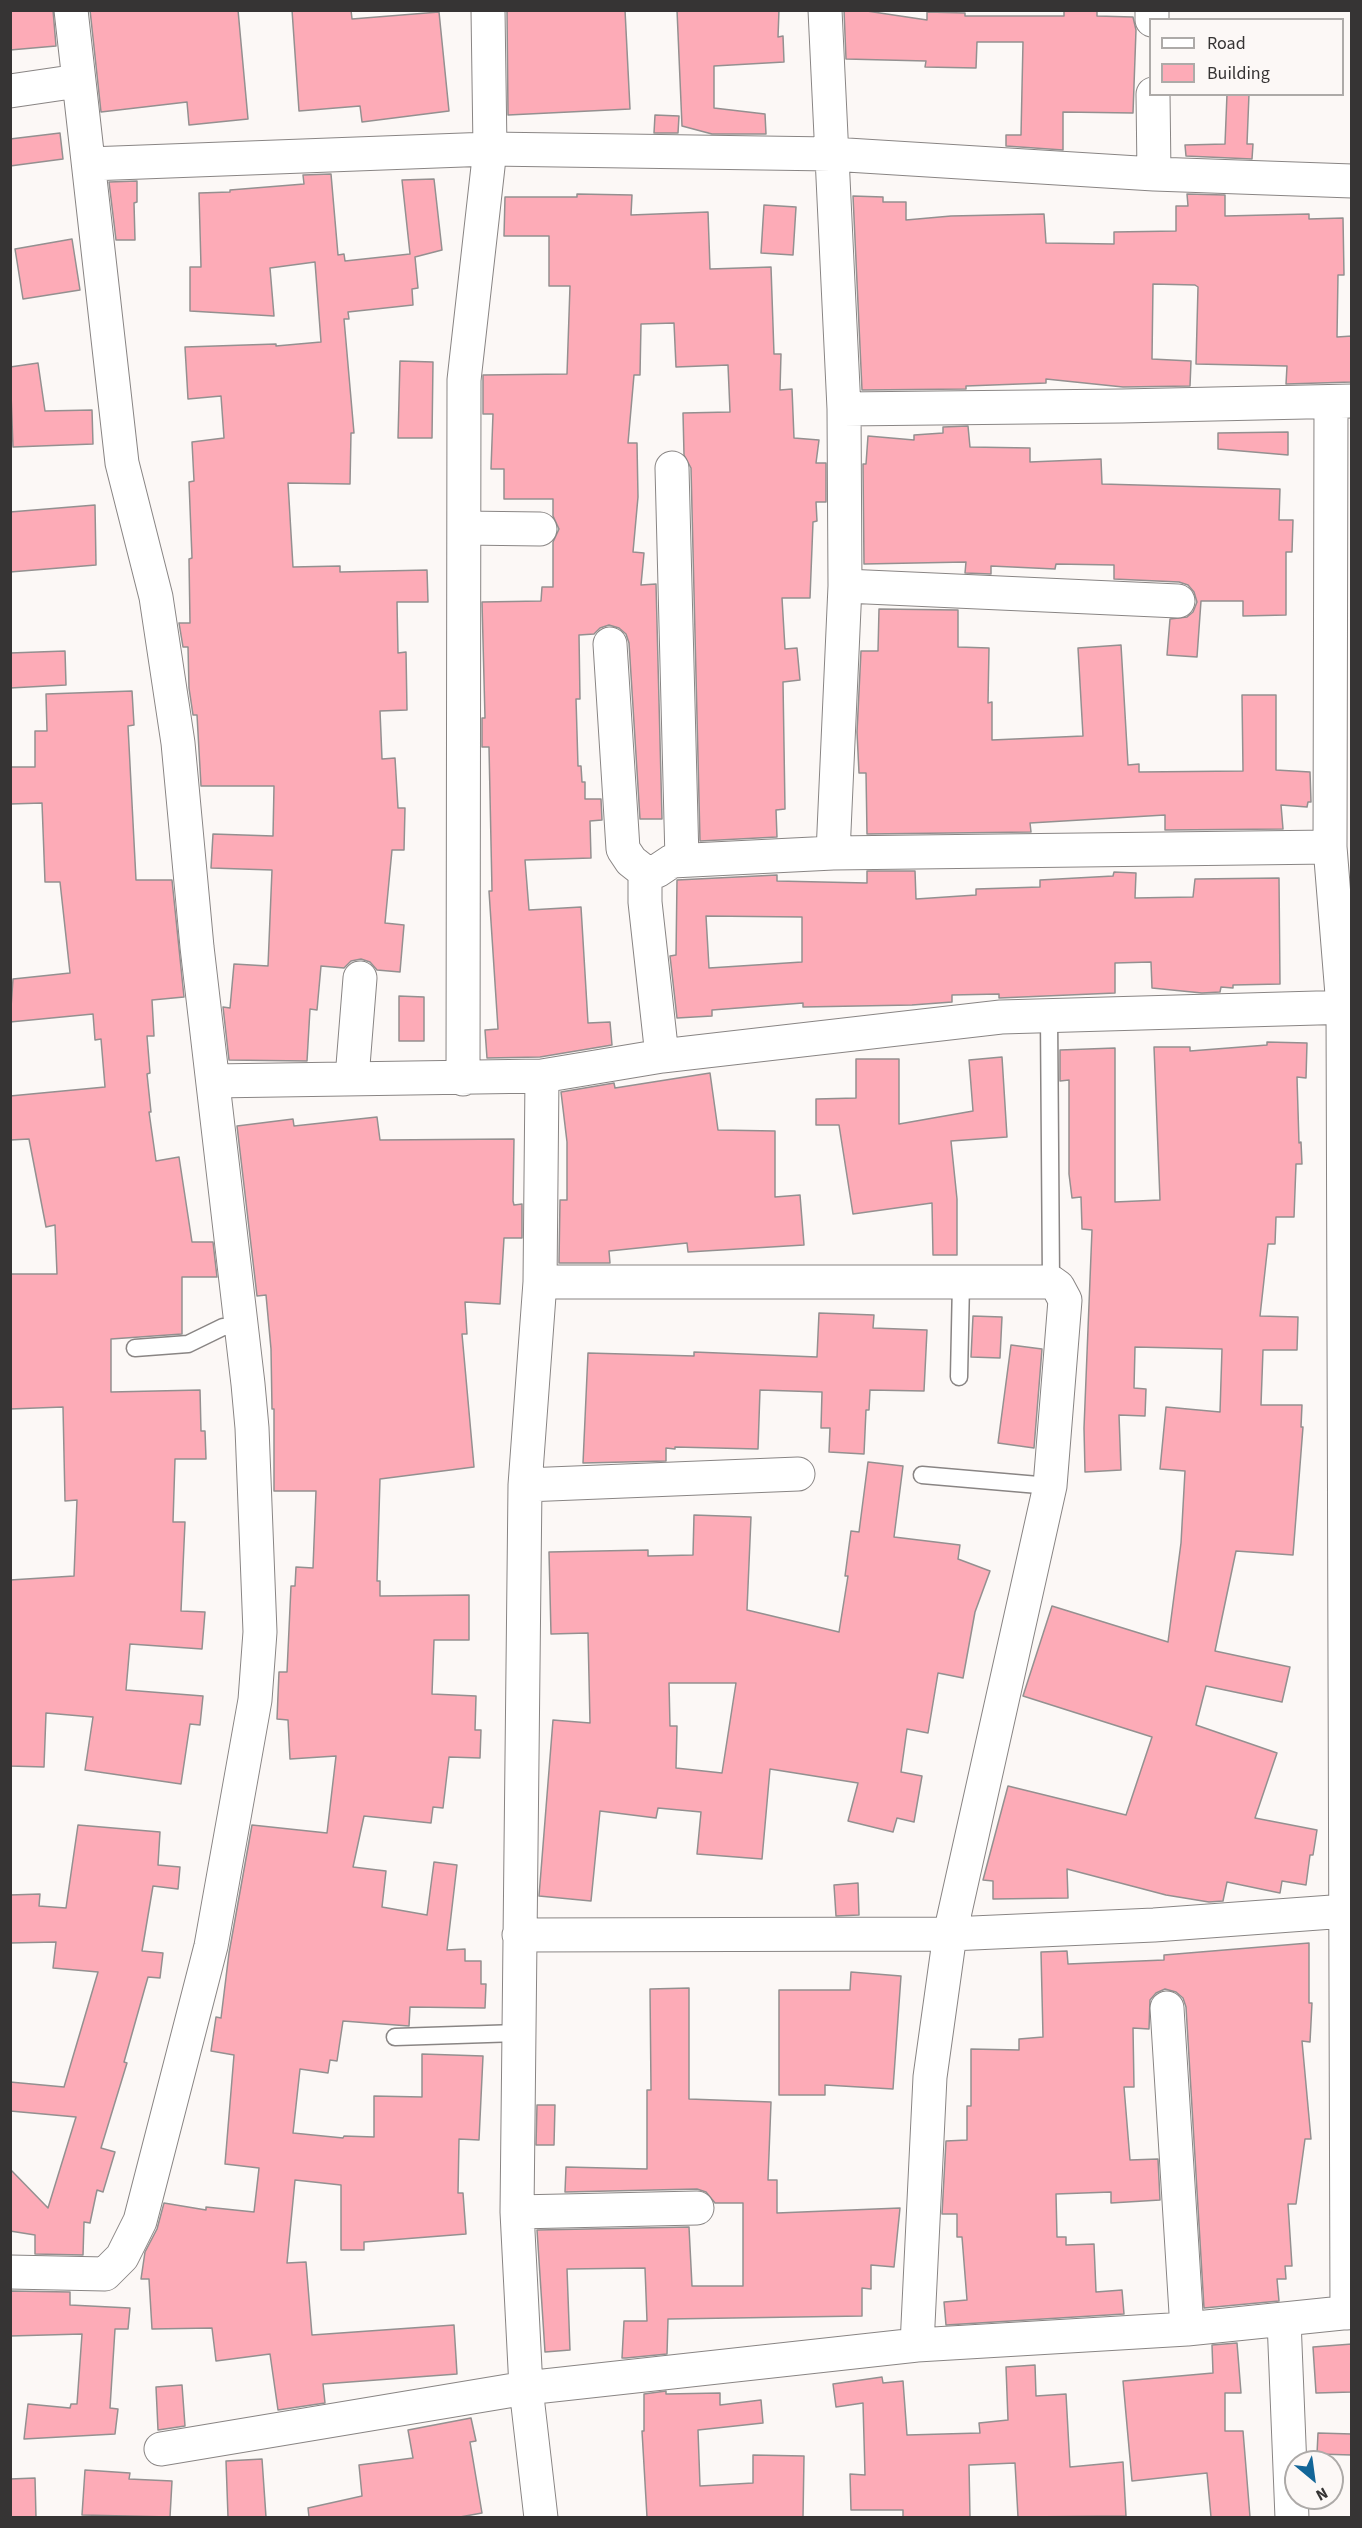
<!DOCTYPE html>
<style>
body{margin:0}
#map{position:relative;width:1362px;height:2528px;overflow:hidden;background:#fcf8f6;font-family:"Source Sans 3",sans-serif}
canvas{display:block}
.frame{position:absolute;inset:0;border:12px solid #363434;pointer-events:none}
.legend{position:absolute;left:1149px;top:18px;width:195px;height:78px;box-sizing:border-box;background:#fcf8f6;border:2px solid #adaaa8;margin:0;padding:8px 10px;list-style:none;font-size:18px;color:#363434}
.legend li{display:flex;align-items:center;gap:12px;height:30px}
.legend b{width:30px;border:2px solid #adaaa8}
.north{position:absolute;left:1284px;top:2450px;width:60px;height:60px;box-sizing:border-box;background:#fcf8f6;border:2px solid #adaaa8;border-radius:50%;rotate:151deg;font-size:16px;font-weight:700;line-height:24px;text-align:center;color:#363434}
.north::after{content:'';display:block;margin:auto;width:21px;height:27px;background:#136698;clip-path:polygon(50% 0,100% 100%,50% 72%,0 100%)}
</style>
<div id="map">
<canvas width="1362" height="2528"></canvas>
<div class="frame"></div>
<ul class="legend">
<li><b style="height:8px;background:#fff"></b>Road</li>
<li><b style="height:16px;background:#fdabb7"></b>Building</li>
</ul>
<div class="north">N</div>
</div>
<script>
const context = document.querySelector('canvas').getContext('2d');
context.lineJoin = 'round';
function fill(path, color) { context.fillStyle = color; context.fill(path, 'evenodd'); }
function trace(path, color, width, dash) { context.strokeStyle = color; context.lineWidth = width; context.lineCap = dash ? 'butt' : 'round'; context.setLineDash(dash || []); context.stroke(path); }
const building = new Path2D(`
 M 10,10 L 53,10 L 56,46 L 10,50 Z
 M 90,10 L 238,10 L 248,119 L 189,125 L 187,102 L 101,112 Z
 M 292,10 L 351,10 L 352,19 L 439,12 L 449,111 L 362,122 L 360,106 L 299,111 Z
 M 507,10 L 625,10 L 630,109 L 508,115 Z
 M 677,10 L 779,10 L 778,37 L 783,36 L 784,62 L 714,66 L 714,108 L 765,114 L 766,134 L 712,134 L 682,126 Z
 M 844,10 L 860,10 L 927,20 L 927,12 L 965,13 L 965,16 L 1064,16 L 1064,10 L 1097,10 L 1097,16 L 1133,17 L 1136,30 L 1133,113 L 1063,112 L 1063,150 L 1006,146 L 1006,135 L 1021,135 L 1023,42 L 977,42 L 976,68 L 925,67 L 926,61 L 846,59 Z
 M 1227,94 L 1249,94 L 1247,144 L 1253,144 L 1252,159 L 1186,156 L 1185,145 L 1225,144 Z
 M 655,115 L 679,116 L 678,133 L 654,133 Z
 M 60,133 L 63,159 L 10,166 L 10,139 Z
 M 331,174 L 338,255 L 344,254 L 345,261 L 410,254 L 402,180 L 434,179 L 442,250 L 415,257 L 418,288 L 412,289 L 413,305 L 348,312 L 349,319 L 344,319 L 354,433 L 351,433 L 350,484 L 288,483 L 293,567 L 340,566 L 340,572 L 427,570 L 428,602 L 397,602 L 398,653 L 406,652 L 407,710 L 380,711 L 382,759 L 395,758 L 398,808 L 405,808 L 404,850 L 392,850 L 385,923 L 404,925 L 400,972 L 377,970 L 370,962 L 361,959 L 351,961 L 344,968 L 321,966 L 317,1010 L 310,1009 L 307,1061 L 229,1060 L 223,1007 L 230,1008 L 234,964 L 268,966 L 272,870 L 211,868 L 213,834 L 273,836 L 274,786 L 201,786 L 197,715 L 193,715 L 189,688 L 188,647 L 183,647 L 179,623 L 190,623 L 189,559 L 192,558 L 189,482 L 194,481 L 192,442 L 224,438 L 221,396 L 188,399 L 185,347 L 276,344 L 276,346 L 321,342 L 315,262 L 270,268 L 274,316 L 190,311 L 190,267 L 201,267 L 199,193 L 230,192 L 230,190 L 304,184 L 303,175 Z
 M 137,181 L 137,202 L 134,203 L 135,240 L 116,240 L 109,182 Z
 M 577,194 L 632,195 L 631,215 L 708,212 L 710,269 L 771,267 L 774,354 L 781,354 L 780,390 L 792,389 L 794,438 L 819,440 L 816,463 L 826,463 L 826,502 L 816,502 L 817,521 L 813,522 L 810,598 L 782,598 L 785,649 L 797,648 L 800,680 L 783,682 L 785,809 L 776,810 L 777,837 L 700,841 L 691,468 L 684,455 L 683,413 L 730,412 L 728,365 L 676,367 L 674,323 L 641,324 L 640,375 L 634,375 L 628,443 L 637,443 L 638,497 L 633,552 L 644,553 L 641,585 L 656,584 L 662,819 L 640,819 L 629,643 L 626,634 L 619,628 L 609,625 L 600,628 L 594,634 L 579,635 L 580,699 L 576,699 L 578,766 L 581,766 L 582,782 L 585,782 L 585,799 L 601,799 L 602,820 L 590,821 L 591,858 L 525,860 L 529,910 L 581,907 L 588,1023 L 610,1022 L 612,1045 L 540,1057 L 487,1058 L 485,1030 L 498,1029 L 489,891 L 492,891 L 489,747 L 482,747 L 482,718 L 485,718 L 482,602 L 541,601 L 542,587 L 553,587 L 553,542 L 559,529 L 553,516 L 553,499 L 504,499 L 504,469 L 491,469 L 493,414 L 483,414 L 483,375 L 567,374 L 570,286 L 549,286 L 549,236 L 504,236 L 505,197 L 577,197 Z
 M 1187,194 L 1225,195 L 1225,216 L 1309,214 L 1309,219 L 1343,218 L 1344,275 L 1338,275 L 1337,337 L 1352,336 L 1352,382 L 1286,384 L 1287,366 L 1196,364 L 1198,287 L 1195,285 L 1153,284 L 1152,359 L 1191,361 L 1190,386 L 1123,387 L 1046,379 L 1046,383 L 966,386 L 966,389 L 862,390 L 853,196 L 883,197 L 883,202 L 906,202 L 906,220 L 951,216 L 1044,214 L 1046,243 L 1114,244 L 1114,232 L 1176,231 L 1176,206 L 1188,206 Z
 M 764,205 L 796,207 L 793,255 L 761,253 Z
 M 72,239 L 80,290 L 23,299 L 15,249 Z
 M 400,361 L 433,362 L 432,438 L 398,438 Z
 M 38,363 L 45,411 L 92,410 L 93,444 L 13,447 L 10,367 Z
 M 968,426 L 970,447 L 1030,448 L 1030,462 L 1101,459 L 1102,484 L 1280,489 L 1279,520 L 1293,520 L 1292,552 L 1286,552 L 1286,615 L 1243,616 L 1243,601 L 1201,601 L 1197,657 L 1167,655 L 1170,619 L 1187,617 L 1193,612 L 1197,602 L 1194,592 L 1188,585 L 1179,582 L 1114,579 L 1114,565 L 1056,564 L 1055,569 L 991,566 L 991,574 L 965,573 L 966,562 L 864,564 L 863,464 L 866,464 L 868,436 L 914,440 L 914,435 L 943,433 L 943,427 Z
 M 1288,432 L 1288,455 L 1218,449 L 1218,433 Z
 M 95,505 L 96,565 L 10,572 L 10,512 Z
 M 879,609 L 958,610 L 958,647 L 989,648 L 988,703 L 992,702 L 992,740 L 1083,736 L 1078,648 L 1121,645 L 1128,765 L 1139,764 L 1139,772 L 1243,771 L 1242,695 L 1276,695 L 1276,770 L 1310,772 L 1311,802 L 1308,802 L 1307,807 L 1281,805 L 1283,829 L 1165,830 L 1165,815 L 1030,823 L 1031,832 L 867,834 L 866,773 L 859,773 L 857,732 L 861,651 L 878,651 Z
 M 65,651 L 66,685 L 10,688 L 10,653 Z
 M 132,691 L 134,725 L 128,726 L 136,880 L 172,880 L 184,997 L 152,1000 L 154,1036 L 147,1036 L 150,1073 L 147,1074 L 151,1112 L 149,1112 L 156,1161 L 179,1157 L 192,1242 L 213,1242 L 217,1277 L 182,1277 L 182,1334 L 111,1339 L 111,1392 L 200,1390 L 201,1431 L 205,1431 L 206,1459 L 175,1459 L 173,1522 L 185,1522 L 181,1611 L 205,1612 L 202,1649 L 130,1644 L 126,1690 L 203,1696 L 200,1725 L 190,1724 L 181,1784 L 85,1770 L 93,1717 L 46,1713 L 44,1767 L 10,1766 L 10,1580 L 74,1576 L 77,1500 L 65,1501 L 63,1407 L 10,1409 L 11,1274 L 57,1274 L 55,1225 L 46,1227 L 29,1139 L 10,1140 L 10,1096 L 105,1087 L 101,1039 L 95,1040 L 93,1014 L 10,1022 L 13,979 L 70,973 L 60,882 L 45,882 L 42,803 L 10,804 L 10,767 L 35,767 L 35,731 L 47,731 L 46,694 Z
 M 867,871 L 915,871 L 916,899 L 976,895 L 976,889 L 1040,887 L 1040,880 L 1113,876 L 1114,872 L 1136,873 L 1135,898 L 1193,897 L 1195,879 L 1279,878 L 1280,984 L 1233,985 L 1233,988 L 1221,987 L 1220,992 L 1202,993 L 1152,988 L 1151,962 L 1115,963 L 1115,993 L 999,998 L 999,994 L 952,995 L 952,1002 L 912,1005 L 803,1007 L 803,1003 L 712,1010 L 712,1016 L 677,1018 L 670,956 L 676,955 L 677,880 L 777,875 L 777,881 L 867,883 ZM 706,916 L 802,917 L 802,962 L 709,968 Z
 M 399,996 L 424,997 L 424,1041 L 399,1041 Z
 M 1267,1042 L 1307,1043 L 1306,1078 L 1297,1077 L 1299,1143 L 1301,1142 L 1302,1164 L 1296,1164 L 1294,1217 L 1276,1217 L 1275,1244 L 1268,1244 L 1260,1316 L 1298,1317 L 1297,1350 L 1263,1350 L 1261,1405 L 1302,1405 L 1301,1427 L 1303,1427 L 1293,1555 L 1236,1551 L 1215,1651 L 1290,1667 L 1282,1702 L 1206,1686 L 1196,1725 L 1277,1753 L 1255,1818 L 1317,1830 L 1313,1855 L 1310,1855 L 1306,1885 L 1282,1881 L 1280,1893 L 1227,1882 L 1223,1901 L 1209,1902 L 1166,1895 L 1067,1869 L 1068,1898 L 993,1899 L 993,1881 L 983,1880 L 1008,1786 L 1126,1815 L 1152,1737 L 1023,1696 L 1052,1606 L 1168,1642 L 1181,1543 L 1185,1471 L 1160,1469 L 1166,1407 L 1220,1412 L 1222,1349 L 1135,1347 L 1134,1388 L 1146,1389 L 1145,1416 L 1119,1415 L 1121,1470 L 1085,1472 L 1084,1428 L 1092,1230 L 1082,1229 L 1081,1197 L 1072,1198 L 1069,1174 L 1069,1080 L 1060,1081 L 1060,1050 L 1115,1048 L 1115,1202 L 1160,1200 L 1154,1047 L 1190,1047 L 1190,1051 L 1267,1045 Z
 M 1002,1057 L 1007,1137 L 951,1141 L 957,1199 L 957,1255 L 933,1255 L 932,1203 L 853,1214 L 839,1125 L 816,1125 L 816,1099 L 856,1098 L 856,1059 L 899,1059 L 899,1124 L 973,1111 L 969,1060 Z
 M 710,1073 L 718,1130 L 775,1131 L 775,1197 L 800,1195 L 804,1245 L 688,1252 L 687,1243 L 609,1251 L 610,1263 L 559,1263 L 560,1200 L 567,1200 L 567,1142 L 561,1092 L 614,1083 L 615,1088 Z
 M 377,1117 L 380,1140 L 514,1139 L 513,1201 L 514,1205 L 522,1204 L 522,1238 L 504,1238 L 500,1304 L 465,1302 L 467,1334 L 462,1334 L 474,1467 L 380,1479 L 377,1581 L 380,1581 L 380,1596 L 469,1595 L 469,1640 L 434,1640 L 432,1694 L 476,1696 L 475,1730 L 481,1730 L 480,1758 L 449,1757 L 443,1808 L 433,1807 L 431,1823 L 364,1816 L 353,1867 L 386,1871 L 382,1907 L 427,1915 L 434,1862 L 457,1865 L 447,1950 L 465,1949 L 465,1961 L 481,1961 L 481,1984 L 486,1984 L 485,2008 L 410,2007 L 409,2026 L 343,2021 L 337,2061 L 330,2060 L 328,2073 L 300,2069 L 293,2133 L 343,2138 L 344,2136 L 374,2137 L 374,2096 L 422,2097 L 422,2054 L 483,2056 L 479,2140 L 459,2139 L 458,2193 L 463,2193 L 466,2234 L 364,2242 L 364,2250 L 341,2250 L 341,2185 L 295,2180 L 287,2263 L 306,2262 L 312,2335 L 454,2325 L 457,2374 L 323,2384 L 325,2403 L 278,2410 L 270,2354 L 216,2361 L 212,2328 L 152,2329 L 149,2279 L 141,2279 L 145,2252 L 157,2229 L 164,2203 L 206,2210 L 206,2207 L 254,2212 L 259,2168 L 225,2164 L 234,2055 L 211,2051 L 216,2017 L 221,2018 L 229,1953 L 252,1825 L 327,1833 L 336,1756 L 290,1759 L 288,1720 L 277,1719 L 279,1672 L 287,1672 L 291,1586 L 295,1586 L 296,1567 L 313,1568 L 316,1491 L 274,1491 L 274,1409 L 272,1409 L 271,1349 L 266,1295 L 257,1296 L 237,1126 L 293,1119 L 294,1126 Z
 M 819,1313 L 874,1315 L 873,1328 L 927,1330 L 924,1391 L 870,1390 L 869,1410 L 866,1410 L 864,1454 L 829,1452 L 830,1428 L 821,1428 L 822,1392 L 760,1390 L 758,1449 L 675,1447 L 675,1449 L 666,1448 L 666,1461 L 583,1463 L 588,1353 L 694,1356 L 694,1352 L 817,1357 Z
 M 973,1316 L 1002,1317 L 1000,1358 L 971,1357 Z
 M 1011,1345 L 1042,1349 L 1034,1448 L 998,1443 Z
 M 868,1462 L 903,1466 L 894,1537 L 960,1545 L 958,1559 L 990,1571 L 975,1612 L 963,1678 L 938,1673 L 928,1733 L 907,1729 L 901,1772 L 922,1776 L 914,1822 L 897,1818 L 893,1832 L 848,1821 L 858,1783 L 770,1769 L 762,1859 L 697,1854 L 701,1812 L 658,1808 L 656,1818 L 600,1811 L 591,1901 L 539,1896 L 553,1720 L 590,1723 L 588,1633 L 551,1634 L 549,1552 L 648,1550 L 648,1556 L 693,1555 L 694,1515 L 751,1517 L 747,1610 L 839,1632 L 848,1576 L 845,1576 L 851,1531 L 859,1532 ZM 669,1683 L 736,1683 L 722,1773 L 676,1768 L 677,1726 L 670,1726 Z
 M 78,1825 L 160,1832 L 158,1865 L 180,1867 L 178,1889 L 153,1886 L 142,1951 L 163,1953 L 160,1978 L 148,1977 L 124,2062 L 127,2063 L 101,2148 L 115,2152 L 103,2192 L 97,2190 L 90,2223 L 84,2222 L 83,2255 L 35,2254 L 35,2235 L 10,2231 L 10,2169 L 48,2208 L 76,2117 L 10,2111 L 10,2082 L 64,2087 L 98,1972 L 53,1968 L 56,1942 L 10,1943 L 10,1895 L 40,1894 L 39,1906 L 66,1908 Z
 M 858,1883 L 859,1915 L 836,1916 L 834,1885 Z
 M 1309,1943 L 1309,2003 L 1312,2003 L 1310,2042 L 1302,2041 L 1311,2139 L 1305,2139 L 1296,2204 L 1288,2204 L 1292,2266 L 1285,2266 L 1286,2279 L 1277,2279 L 1279,2301 L 1204,2308 L 1186,2007 L 1183,1998 L 1176,1992 L 1165,1989 L 1156,1993 L 1150,2000 L 1149,2029 L 1133,2028 L 1134,2087 L 1124,2087 L 1130,2160 L 1158,2159 L 1160,2200 L 1111,2203 L 1111,2192 L 1056,2194 L 1057,2237 L 1066,2237 L 1066,2245 L 1094,2244 L 1096,2292 L 1122,2290 L 1124,2314 L 946,2325 L 944,2302 L 967,2300 L 962,2237 L 957,2237 L 957,2214 L 942,2214 L 946,2141 L 967,2140 L 967,2106 L 971,2106 L 971,2049 L 1019,2050 L 1019,2039 L 1043,2037 L 1041,1952 L 1067,1951 L 1068,1964 L 1164,1960 L 1164,1955 Z
 M 851,1972 L 901,1976 L 893,2089 L 825,2085 L 825,2095 L 779,2095 L 779,1990 L 850,1990 Z
 M 689,1988 L 689,2099 L 771,2102 L 768,2180 L 777,2180 L 777,2213 L 900,2208 L 894,2267 L 871,2265 L 871,2289 L 862,2288 L 862,2316 L 668,2319 L 667,2354 L 626,2358 L 622,2358 L 624,2321 L 647,2321 L 645,2268 L 567,2269 L 570,2350 L 545,2352 L 537,2230 L 689,2227 L 692,2286 L 743,2286 L 743,2203 L 715,2203 L 706,2192 L 697,2189 L 565,2192 L 566,2167 L 647,2169 L 647,2090 L 651,2090 L 650,1989 Z
 M 537,2105 L 555,2105 L 554,2145 L 536,2145 Z
 M 10,2291 L 70,2292 L 70,2305 L 130,2308 L 128,2329 L 115,2329 L 110,2408 L 118,2409 L 115,2434 L 24,2439 L 28,2404 L 70,2408 L 71,2404 L 77,2404 L 82,2334 L 10,2336 Z
 M 1237,2343 L 1241,2393 L 1225,2393 L 1225,2431 L 1243,2431 L 1250,2517 L 1211,2517 L 1207,2473 L 1132,2481 L 1123,2381 L 1213,2373 L 1212,2345 Z
 M 1352,2344 L 1352,2392 L 1316,2393 L 1313,2347 Z
 M 1035,2365 L 1036,2396 L 1066,2394 L 1070,2467 L 1123,2462 L 1126,2516 L 1018,2517 L 1015,2463 L 969,2465 L 970,2517 L 903,2517 L 903,2510 L 851,2510 L 850,2474 L 865,2475 L 863,2403 L 836,2407 L 833,2384 L 882,2377 L 883,2383 L 903,2381 L 907,2435 L 980,2433 L 979,2423 L 1008,2420 L 1006,2367 Z
 M 182,2385 L 185,2426 L 158,2430 L 156,2387 Z
 M 666,2391 L 666,2394 L 720,2393 L 720,2405 L 761,2400 L 763,2423 L 698,2430 L 700,2486 L 753,2483 L 753,2455 L 804,2456 L 803,2517 L 647,2517 L 642,2431 L 644,2431 L 644,2394 Z
 M 471,2418 L 476,2441 L 470,2442 L 482,2513 L 460,2517 L 309,2517 L 308,2508 L 362,2496 L 359,2465 L 413,2458 L 408,2430 Z
 M 1318,2433 L 1352,2434 L 1352,2455 L 1317,2454 Z
 M 262,2459 L 266,2517 L 228,2517 L 226,2461 Z
 M 85,2470 L 130,2473 L 129,2479 L 172,2481 L 170,2517 L 82,2515 Z
 M 35,2478 L 36,2517 L 10,2517 L 10,2479 Z`);
const service = new Path2D(`
 M 1049,1016 L 1051,1282
 M 135,1348 L 188,1344 L 223,1327 L 242,1327
 M 959,1377 L 961,1282
 M 922,1475 L 1050,1486
 M 395,2037 L 518,2033`);
const minor = new Path2D(`
 M 825,10 L 844,409 L 845,586 L 833,853
 M 1152,10 L 1152,20
 M 10,91 L 78,81
 M 1153,94 L 1154,174
 M 89,164 L 490,149 L 831,154 L 1154,174 L 1352,181
 M 1331,402 L 1330,847 L 1343,1007 L 1347,2313
 M 844,409 L 1122,406 L 1352,401
 M 672,468 L 682,860
 M 464,528 L 540,529
 M 845,586 L 1178,601
 M 610,644 L 623,849 L 631,861 L 645,872
 M 662,1056 L 645,902 L 645,872 L 657,871 L 672,861 L 833,853 L 1330,847
 M 352,1078 L 360,978
 M 463,1079 L 464,380 L 490,149 L 488,10
 M 213,1081 L 542,1076 L 662,1056 L 1001,1017 L 1352,1007
 M 540,1282 L 1051,1282 L 1058,1287 L 1065,1300 L 1050,1486 L 950,1934 L 930,2077 L 917,2345
 M 525,1485 L 798,1474
 M 519,1935 L 950,1934 L 1154,1925 L 1346,1911
 M 1167,2008 L 1187,2329
 M 517,2212 L 697,2208
 M 10,2272 L 105,2274 L 122,2257 L 140,2221 L 211,1946 L 255,1700 L 260,1632 L 252,1428 L 248,1384 L 197,947 L 178,743 L 156,597 L 122,463 L 71,10
 M 1284,2320 L 1292,2518
 M 161,2449 L 526,2388 L 917,2345 L 1187,2329 L 1352,2312
 M 541,2518 L 526,2388 L 517,2212 L 525,1485 L 540,1282 L 542,1076`);
fill(building, '#fdabb7');
trace(building, '#949090', 1.5);
trace(service, '#898584', 19);
trace(minor, '#898584', 35);
trace(service, '#fff', 16);
trace(minor, '#fff', 33);
</script>
